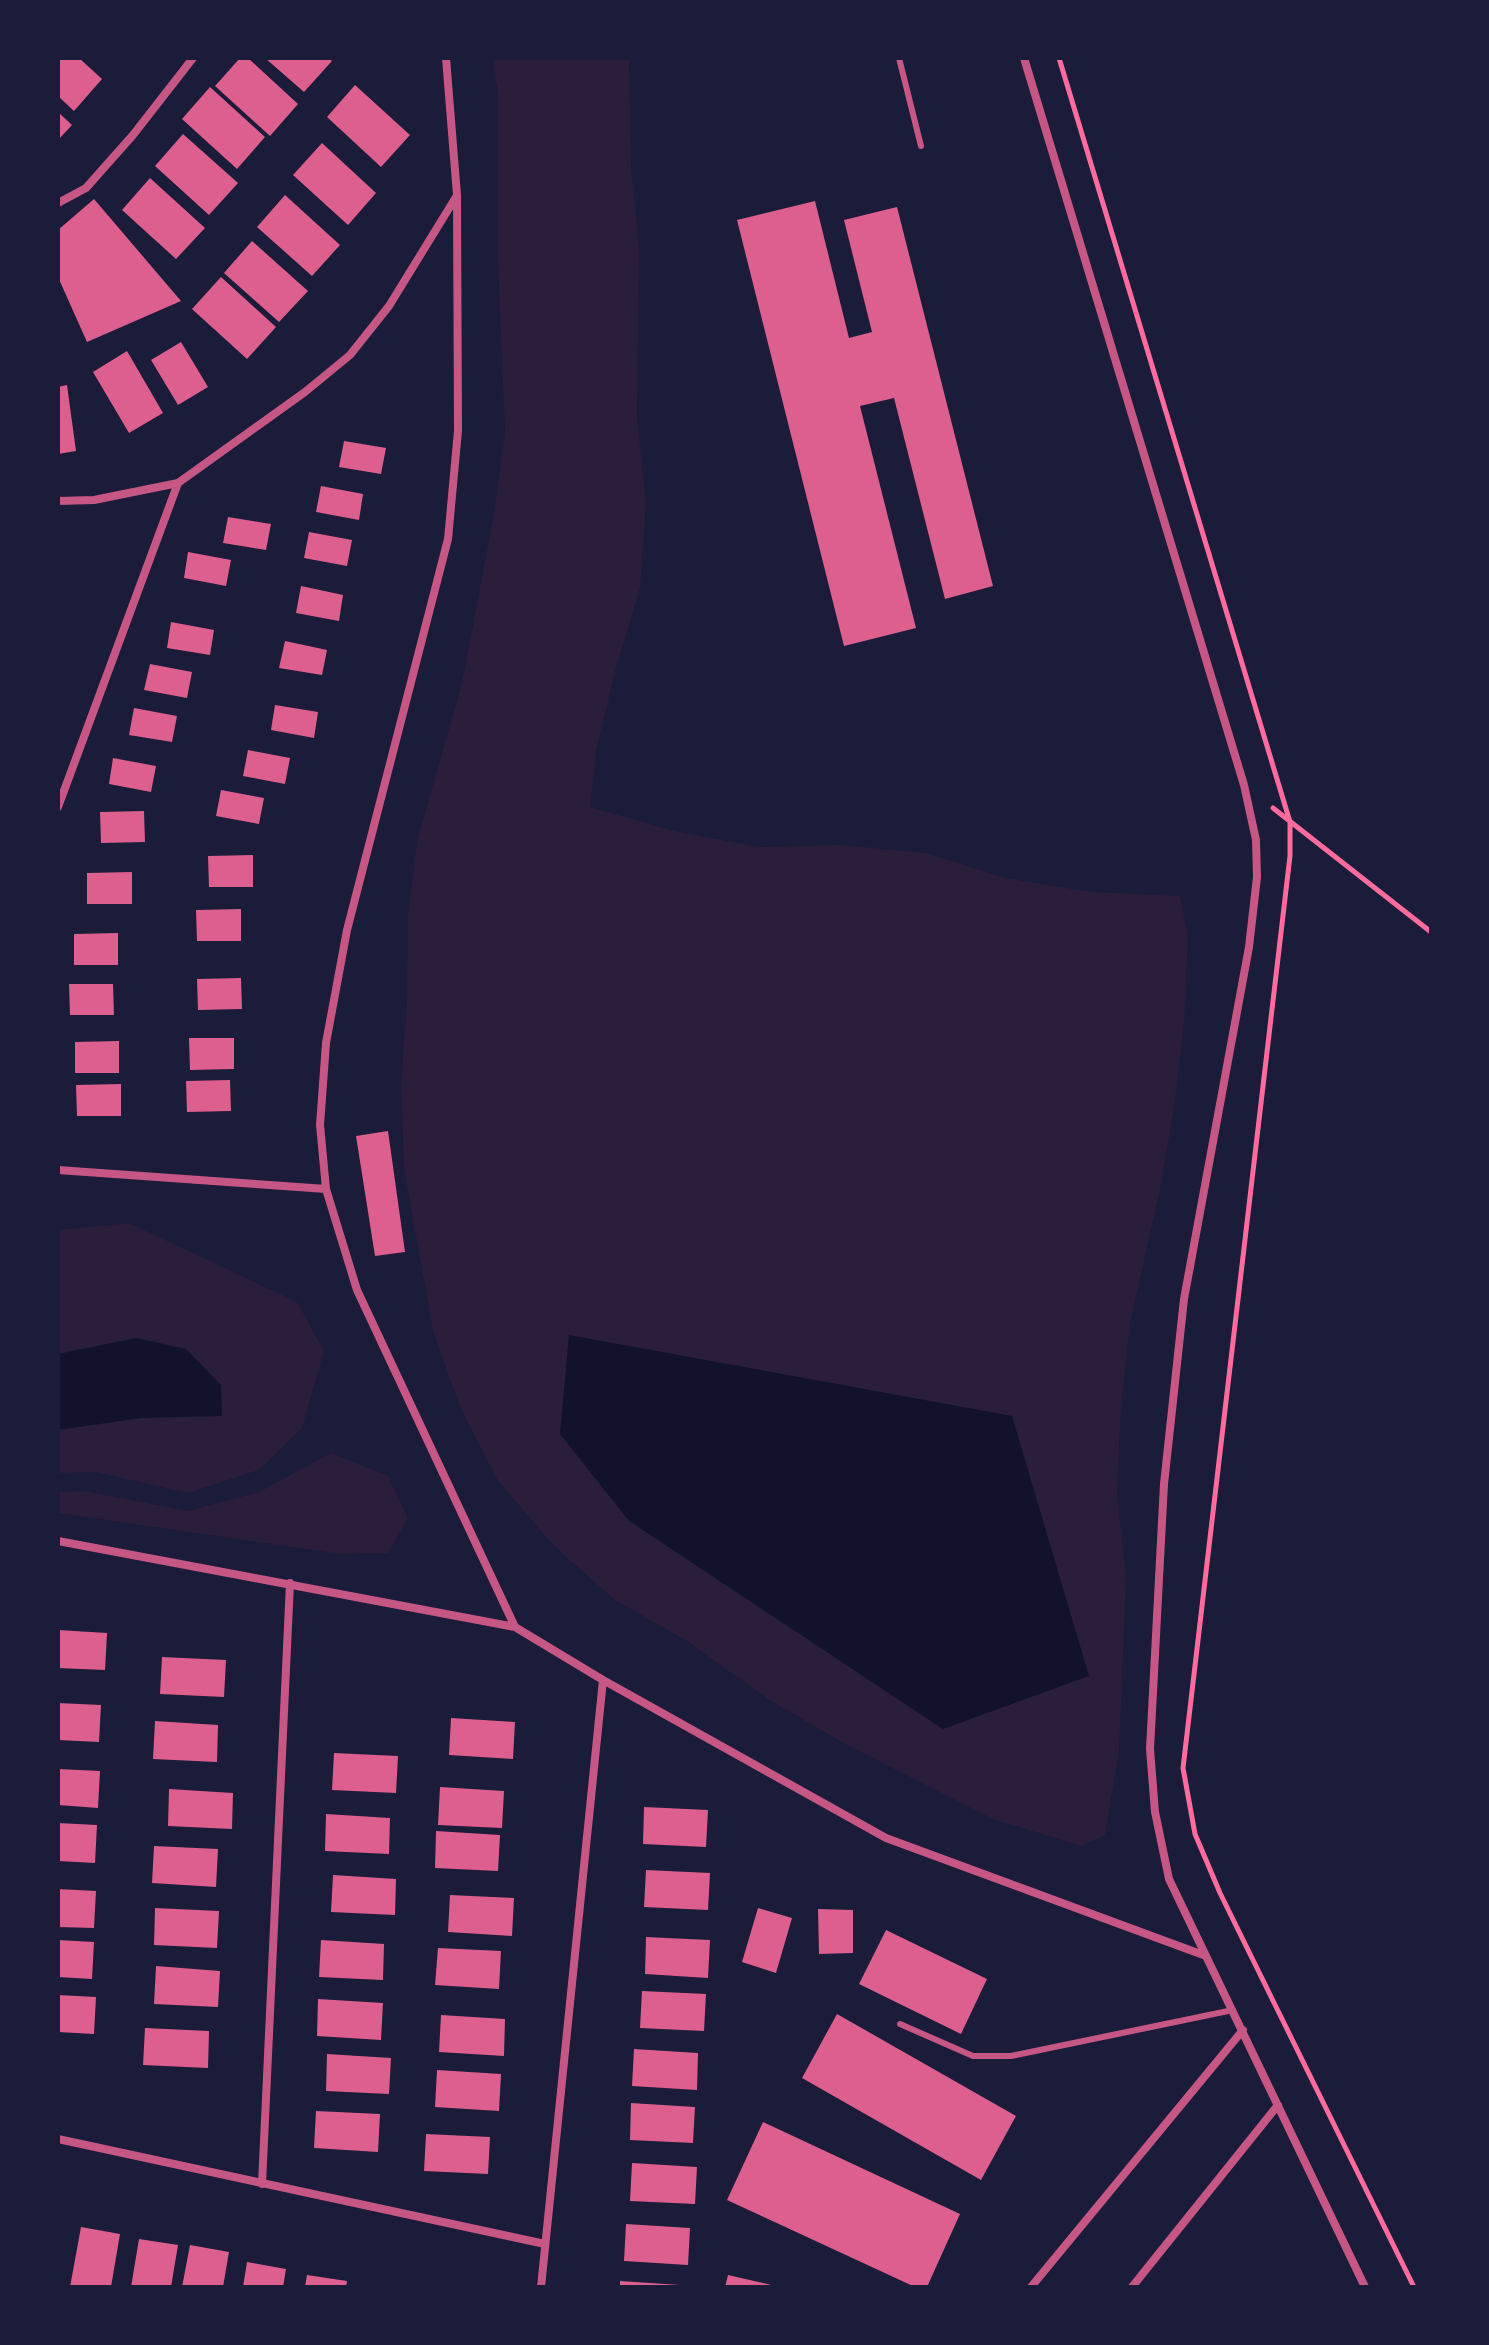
<!DOCTYPE html>
<style>
body{margin:0}
#map{position:relative;width:1489px;height:2345px;overflow:hidden;background:#1b1b3a;font-family:"Alegreya Sans",sans-serif}
canvas{display:block}
.frame{position:absolute;inset:0;border:60px solid #1b1b3a;pointer-events:none}
</style>
<div id="map">
<canvas width="1489" height="2345"></canvas>
<div class="frame"></div>
</div>
<script>
const context = document.querySelector('canvas').getContext('2d');
context.lineJoin = 'round';
function fill(path, color) { context.fillStyle = color; context.fill(path, 'evenodd'); }
function trace(path, color, width, dash) { context.strokeStyle = color; context.lineWidth = width; context.lineCap = dash ? 'butt' : 'round'; context.setLineDash(dash || []); context.stroke(path); }
const green = new Path2D(`
 M 493,58 L 629,58 L 631,165 L 639,248 L 637,418 L 646,503 L 640,588 L 616,668 L 596,751 L 590,807 L 674,831 L 759,847 L 842,845 L 926,853 L 1005,878 L 1092,892 L 1180,896 L 1188,938 L 1184,1024 L 1174,1108 L 1160,1190 L 1131,1318 L 1121,1405 L 1117,1492 L 1126,1578 L 1119,1751 L 1105,1835 L 1082,1846 L 993,1819 L 845,1744 L 768,1699 L 687,1641 L 615,1600 L 554,1546 L 498,1481 L 460,1407 L 433,1331 L 404,1168 L 401,1084 L 407,1001 L 408,917 L 417,841 L 462,683 L 494,514 L 505,432 L 498,262 L 498,96 Z
 M 129,1223 L 297,1302 L 324,1351 L 302,1428 L 259,1470 L 188,1493 L 96,1472 L 58,1473 L 58,1230 Z
 M 331,1453 L 388,1476 L 408,1518 L 388,1553 L 341,1554 L 58,1513 L 58,1492 L 84,1491 L 188,1511 L 259,1492 Z`);
const water = new Path2D(`
 M 569,1335 L 1012,1416 L 1089,1676 L 943,1729 L 629,1521 L 560,1434 Z
 M 136,1338 L 186,1349 L 221,1385 L 222,1416 L 141,1418 L 58,1430 L 58,1354 Z`);
const building = new Path2D(`
 M 58,58 L 79,58 L 102,79 L 74,111 L 58,96 Z
 M 240,58 L 248,58 L 298,104 L 270,136 L 215,86 Z
 M 265,58 L 328,58 L 332,61 L 304,92 Z
 M 355,85 L 410,135 L 381,167 L 327,117 Z
 M 210,87 L 265,137 L 237,169 L 182,119 Z
 M 58,112 L 72,125 L 58,140 Z
 M 183,134 L 238,183 L 209,215 L 155,166 Z
 M 322,143 L 376,193 L 348,225 L 293,175 Z
 M 150,178 L 205,228 L 176,259 L 122,210 Z
 M 285,195 L 340,245 L 312,276 L 257,227 Z
 M 94,199 L 181,301 L 87,342 L 58,277 L 58,230 Z
 M 815,201 L 849,338 L 872,332 L 844,220 L 897,207 L 993,586 L 945,599 L 894,398 L 860,406 L 916,628 L 844,646 L 737,220 Z
 M 252,241 L 308,291 L 279,322 L 224,273 Z
 M 221,277 L 276,327 L 247,359 L 192,309 Z
 M 181,342 L 208,387 L 178,405 L 151,360 Z
 M 127,351 L 163,413 L 129,433 L 93,372 Z
 M 67,385 L 76,451 L 58,454 L 58,387 Z
 M 344,441 L 386,448 L 381,474 L 339,467 Z
 M 321,486 L 363,494 L 359,520 L 316,512 Z
 M 228,517 L 271,524 L 266,550 L 223,543 Z
 M 309,532 L 352,540 L 347,566 L 304,558 Z
 M 188,552 L 231,560 L 226,586 L 184,578 Z
 M 301,586 L 343,595 L 339,621 L 296,613 Z
 M 171,622 L 214,630 L 210,655 L 167,648 Z
 M 285,641 L 327,650 L 322,675 L 279,668 Z
 M 150,664 L 192,672 L 187,698 L 144,690 Z
 M 275,705 L 318,712 L 314,738 L 271,730 Z
 M 134,708 L 177,716 L 172,742 L 129,735 Z
 M 248,750 L 290,758 L 285,784 L 243,776 Z
 M 113,758 L 156,766 L 151,792 L 109,784 Z
 M 221,790 L 264,798 L 259,824 L 216,816 Z
 M 144,811 L 145,842 L 101,843 L 100,812 Z
 M 253,855 L 253,887 L 209,887 L 208,856 Z
 M 132,872 L 132,904 L 87,904 L 87,873 Z
 M 241,909 L 241,941 L 197,941 L 196,910 Z
 M 118,933 L 118,965 L 74,965 L 74,934 Z
 M 241,978 L 242,1009 L 198,1010 L 197,979 Z
 M 69,984 L 113,984 L 114,1015 L 70,1015 Z
 M 189,1038 L 234,1038 L 234,1069 L 190,1070 Z
 M 119,1041 L 119,1073 L 75,1073 L 75,1042 Z
 M 230,1080 L 231,1111 L 187,1112 L 186,1081 Z
 M 121,1084 L 121,1116 L 77,1116 L 76,1085 Z
 M 388,1131 L 405,1252 L 375,1256 L 356,1136 Z
 M 58,1630 L 107,1633 L 105,1670 L 58,1668 Z
 M 162,1657 L 226,1660 L 224,1697 L 160,1694 Z
 M 58,1703 L 101,1705 L 99,1742 L 58,1740 Z
 M 451,1718 L 515,1722 L 513,1759 L 449,1755 Z
 M 155,1721 L 218,1725 L 217,1762 L 153,1759 Z
 M 334,1753 L 398,1756 L 396,1793 L 332,1790 Z
 M 58,1769 L 100,1771 L 98,1808 L 58,1805 Z
 M 440,1787 L 504,1791 L 502,1828 L 438,1825 Z
 M 169,1789 L 233,1793 L 232,1829 L 168,1826 Z
 M 644,1807 L 708,1810 L 706,1847 L 643,1844 Z
 M 326,1814 L 390,1818 L 389,1854 L 325,1851 Z
 M 58,1823 L 97,1825 L 95,1863 L 58,1861 Z
 M 436,1831 L 500,1835 L 498,1871 L 435,1868 Z
 M 154,1846 L 218,1849 L 216,1887 L 152,1883 Z
 M 646,1870 L 710,1873 L 708,1910 L 644,1907 Z
 M 333,1875 L 396,1879 L 395,1915 L 331,1912 Z
 M 58,1889 L 96,1891 L 94,1928 L 58,1927 Z
 M 450,1895 L 514,1898 L 512,1936 L 448,1932 Z
 M 155,1908 L 219,1911 L 217,1948 L 154,1945 Z
 M 758,1908 L 792,1918 L 776,1973 L 742,1962 Z
 M 818,1909 L 853,1910 L 853,1953 L 819,1954 Z
 M 886,1930 L 987,1979 L 961,2034 L 859,1984 Z
 M 646,1937 L 710,1940 L 708,1978 L 645,1974 Z
 M 58,1940 L 94,1942 L 92,1979 L 58,1977 Z
 M 321,1940 L 384,1944 L 383,1980 L 319,1977 Z
 M 438,1948 L 501,1951 L 499,1989 L 435,1985 Z
 M 156,1966 L 220,1971 L 218,2007 L 154,2004 Z
 M 642,1991 L 706,1994 L 704,2031 L 640,2028 Z
 M 58,1995 L 96,1997 L 94,2034 L 58,2032 Z
 M 318,1999 L 383,2003 L 381,2040 L 317,2036 Z
 M 837,2014 L 1016,2116 L 981,2180 L 802,2078 Z
 M 441,2015 L 505,2019 L 504,2056 L 439,2052 Z
 M 145,2028 L 209,2031 L 208,2068 L 143,2065 Z
 M 634,2049 L 698,2053 L 697,2090 L 632,2086 Z
 M 327,2054 L 391,2058 L 389,2094 L 326,2091 Z
 M 437,2070 L 501,2074 L 499,2111 L 435,2107 Z
 M 631,2103 L 695,2107 L 693,2143 L 630,2140 Z
 M 316,2111 L 380,2114 L 378,2152 L 314,2148 Z
 M 763,2122 L 960,2214 L 927,2287 L 915,2287 L 727,2200 Z
 M 426,2134 L 490,2137 L 488,2174 L 424,2171 Z
 M 632,2163 L 697,2167 L 695,2204 L 630,2201 Z
 M 626,2224 L 690,2228 L 688,2265 L 624,2261 Z
 M 81,2227 L 120,2234 L 111,2287 L 70,2287 Z
 M 139,2239 L 178,2245 L 171,2287 L 131,2287 Z
 M 190,2245 L 229,2252 L 223,2287 L 182,2287 Z
 M 247,2262 L 286,2269 L 283,2287 L 243,2287 Z
 M 307,2275 L 347,2281 L 346,2287 L 305,2287 Z
 M 728,2275 L 776,2286 L 775,2287 L 725,2287 Z
 M 620,2281 L 680,2285 L 680,2287 L 620,2287 Z`);
const path = new Path2D(`
 M 1059,58 L 1290,822 L 1290,856 L 1183,1768 L 1195,1834 L 1220,1893 L 1414,2287
 M 1273,808 L 1431,932`);
const service = new Path2D(`
 M 899,58 L 921,146
 M 900,2024 L 973,2056 L 1011,2056 L 1233,2010`);
const minor = new Path2D(`
 M 446,58 L 457,195 L 458,431 L 448,539 L 347,930 L 326,1043 L 320,1125 L 326,1189 L 357,1290 L 515,1627
 M 1024,58 L 1244,785 L 1256,840 L 1257,877 L 1249,947 L 1184,1299 L 1164,1484 L 1150,1749 L 1155,1812 L 1169,1879 L 1365,2287
 M 58,203 L 86,188 L 133,135 L 193,58
 M 58,501 L 94,500 L 178,483 L 305,392 L 350,355 L 389,306 L 456,197
 M 58,807 L 178,483
 M 58,1170 L 326,1189
 M 58,1541 L 515,1627 L 603,1680 L 886,1838 L 1206,1956
 M 58,2139 L 545,2244
 M 262,2184 L 290,1583
 M 541,2287 L 603,1680
 M 1031,2287 L 1243,2030
 M 1132,2287 L 1278,2105`);
fill(green, '#2a1e3b');
fill(water, '#12122b');
fill(building, '#dd5f8e');
trace(path, '#ff6b9d', 5);
trace(service, '#c65784', 6);
trace(minor, '#c65784', 8);
</script>
